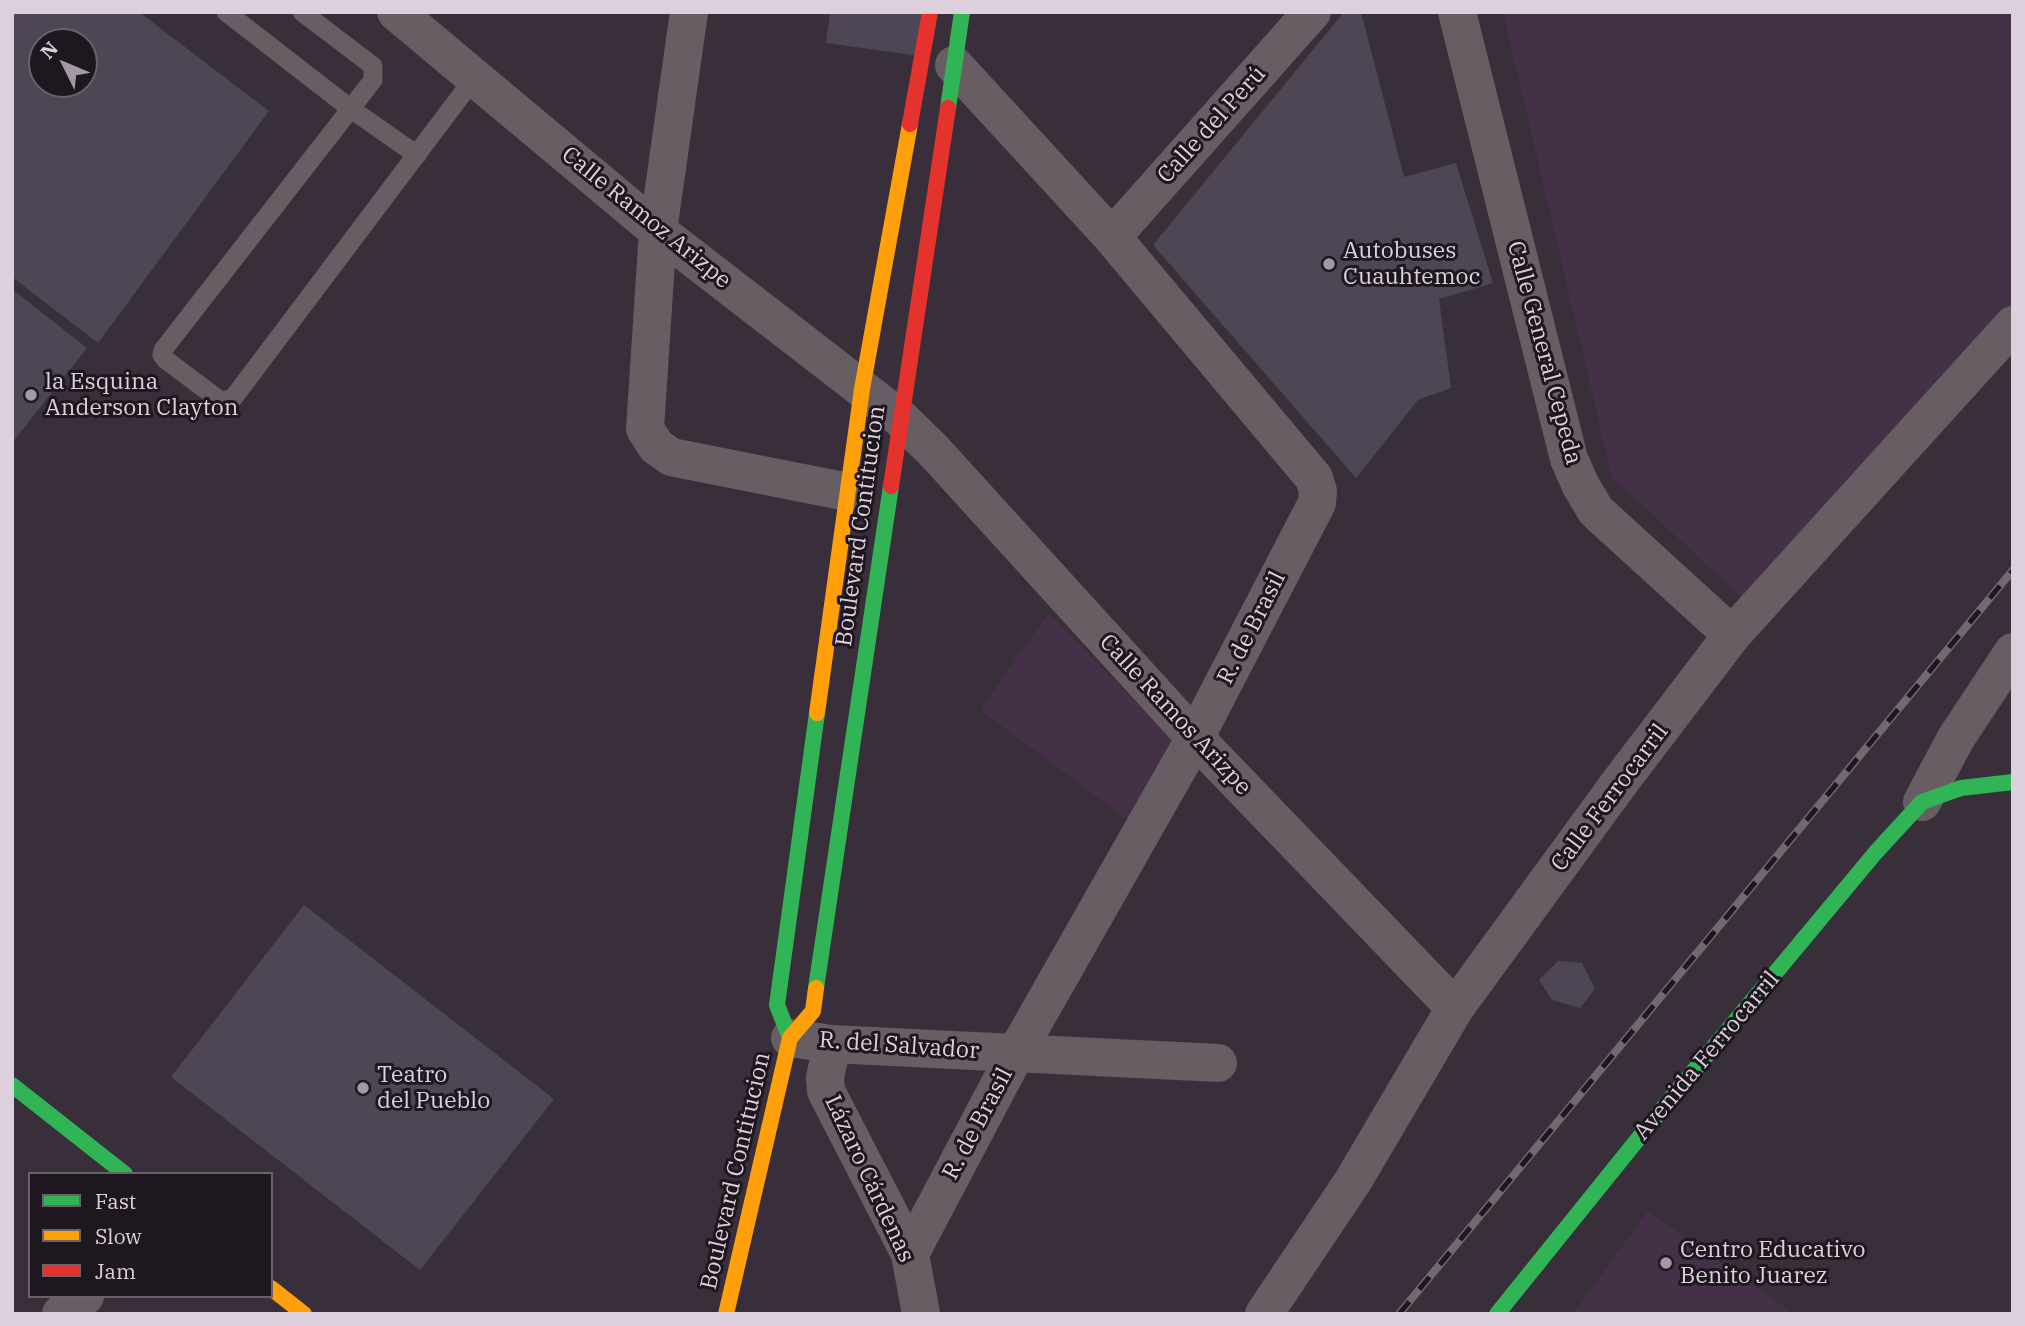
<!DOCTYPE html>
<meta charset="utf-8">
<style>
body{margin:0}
#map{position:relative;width:2025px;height:1326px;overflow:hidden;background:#392f3a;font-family:"IBM Plex Serif",serif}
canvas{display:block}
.frame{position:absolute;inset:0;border:14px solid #dcd0dc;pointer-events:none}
.legend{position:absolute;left:28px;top:1172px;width:245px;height:126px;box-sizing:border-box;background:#1f1720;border:2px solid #6b616b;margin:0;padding:9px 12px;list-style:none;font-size:21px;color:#dcd0dc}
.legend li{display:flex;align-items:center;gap:14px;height:35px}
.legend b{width:35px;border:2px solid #6b616b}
.north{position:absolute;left:28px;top:28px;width:70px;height:70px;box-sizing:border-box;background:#1f1720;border:2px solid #6b616b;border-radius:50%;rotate:313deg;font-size:19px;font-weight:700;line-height:28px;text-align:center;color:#dcd0dc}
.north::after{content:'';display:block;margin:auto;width:24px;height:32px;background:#a398a3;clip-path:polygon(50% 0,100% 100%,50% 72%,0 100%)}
</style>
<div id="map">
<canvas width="2025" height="1326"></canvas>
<div class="frame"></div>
<ul class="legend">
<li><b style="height:9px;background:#30b455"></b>Fast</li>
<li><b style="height:9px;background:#ff9f0a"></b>Slow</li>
<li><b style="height:9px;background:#e5322d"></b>Jam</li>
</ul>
<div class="north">N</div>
</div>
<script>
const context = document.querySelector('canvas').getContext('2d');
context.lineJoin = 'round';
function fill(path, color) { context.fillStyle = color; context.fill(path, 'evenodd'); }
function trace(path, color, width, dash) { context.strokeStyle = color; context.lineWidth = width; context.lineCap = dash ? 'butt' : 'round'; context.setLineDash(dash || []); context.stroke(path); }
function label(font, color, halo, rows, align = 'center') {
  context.font = font + ' "IBM Plex Serif",serif'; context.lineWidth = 6; context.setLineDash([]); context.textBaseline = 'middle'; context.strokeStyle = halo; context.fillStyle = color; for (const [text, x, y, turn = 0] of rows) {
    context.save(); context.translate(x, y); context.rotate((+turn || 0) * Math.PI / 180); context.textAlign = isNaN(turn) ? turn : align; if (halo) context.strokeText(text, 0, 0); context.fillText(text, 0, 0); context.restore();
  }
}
const built = new Path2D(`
 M 1503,12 L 2013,12 L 2013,313 L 1755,609 L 1612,477 Z
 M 1049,613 L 1172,740 L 1130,821 L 980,710 Z
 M 1648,1211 L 1794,1314 L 1573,1314 Z`);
const building = new Path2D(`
 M 12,12 L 139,12 L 269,111 L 98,343 L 12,277 ZM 42,42 L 84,42 L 84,84 L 42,84 Z
 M 830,12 L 926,12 L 919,56 L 826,43 Z
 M 1344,12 L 1361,12 L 1404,177 L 1456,163 L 1493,283 L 1439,299 L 1451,388 L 1418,400 L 1356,478 L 1153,245 Z
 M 12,289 L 87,348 L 12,443 Z
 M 304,905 L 554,1099 L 420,1270 L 171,1077 Z
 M 1558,961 L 1582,963 L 1595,989 L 1580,1008 L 1552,1000 L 1539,980 Z`);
const lane = new Path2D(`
 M 226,12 L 351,109 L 417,155
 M 302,12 L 373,66 L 373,80 L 163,350 L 162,355 L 166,360 L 222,402 L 234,397 L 475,77`);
const street = new Path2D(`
 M 396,12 L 658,231 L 900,418 L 933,450 L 1195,738 L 1455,1008
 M 689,12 L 658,231 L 645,429 L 656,446 L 671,457 L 848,492
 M 1457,12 L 1569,459 L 1581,486 L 1596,511 L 1732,635
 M 1112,237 L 1312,12
 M 1922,802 L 1956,738 L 2013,652
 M 790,1038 L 832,1044 L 1218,1063
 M 832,1044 L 825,1078 L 826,1091 L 910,1254 L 921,1314
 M 910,1254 L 1016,1053 L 1195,738 L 1317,503 L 1318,491 L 1314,478 L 1112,237 L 954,65
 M 61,1314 L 85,1296
 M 1264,1314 L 1353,1181 L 1455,1008 L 1620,782 L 1732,635 L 2013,325`);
const fast = new Path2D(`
 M 948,108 L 962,12
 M 816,988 L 891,486
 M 790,1038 L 777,1005 L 817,713
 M 12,1085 L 125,1174
 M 1497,1314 L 1667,1103 L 1876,852 L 1922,802 L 1961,788 L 2013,782`);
const slow = new Path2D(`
 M 817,713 L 862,389 L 910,124
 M 271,1288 L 304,1314
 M 726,1314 L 790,1038 L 813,1011 L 816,988`);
const jam = new Path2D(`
 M 910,124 L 930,12
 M 891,486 L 948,108`);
const rail = new Path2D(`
 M 1399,1314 L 2013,570`);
const markers = [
 [1329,264,7,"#a398a3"],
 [31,395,7,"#a398a3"],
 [363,1088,7,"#a398a3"],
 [1666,1263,7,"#a398a3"]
];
const streetNames = [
 ["Calle del Perú",1212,125,-48],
 ["Calle Ramoz Arizpe",646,218,39],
 ["Calle General Cepeda",1544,353,75],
 ["Boulevard Contitucion",861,526,-82],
 ["R. de Brasil",1252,628,-63],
 ["Calle Ramos Arizpe",1175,715,47],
 ["Calle Ferrocarril",1610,798,-53],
 ["R. del Salvador",899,1046,4],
 ["Avenida Ferrocarril",1707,1056,-50],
 ["R. de Brasil",978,1124,-62],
 ["Boulevard Contitucion",736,1171,-77],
 ["Lázaro Cárdenas",869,1179,65]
];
const poiNames = [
 ["Autobuses",1343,251],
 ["Cuauhtemoc",1343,277],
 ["la Esquina",45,382],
 ["Anderson Clayton",45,408],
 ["Teatro",377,1075],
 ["del Pueblo",377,1101],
 ["Centro Educativo",1680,1250],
 ["Benito Juarez",1680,1276]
];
fill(built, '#453147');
fill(building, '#4d4654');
trace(lane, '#665e62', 19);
trace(street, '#665e62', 38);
trace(fast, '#30b455', 16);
trace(slow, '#ff9f0a', 16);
trace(jam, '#e5322d', 16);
trace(rail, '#706a70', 8);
trace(rail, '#1f1720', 5, [16]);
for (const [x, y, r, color] of markers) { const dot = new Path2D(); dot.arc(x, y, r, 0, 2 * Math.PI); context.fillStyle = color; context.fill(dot); trace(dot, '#1f1720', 2.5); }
label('23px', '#dcd0dc', '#1f1720', streetNames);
label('23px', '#dcd0dc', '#1f1720', poiNames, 'left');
</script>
